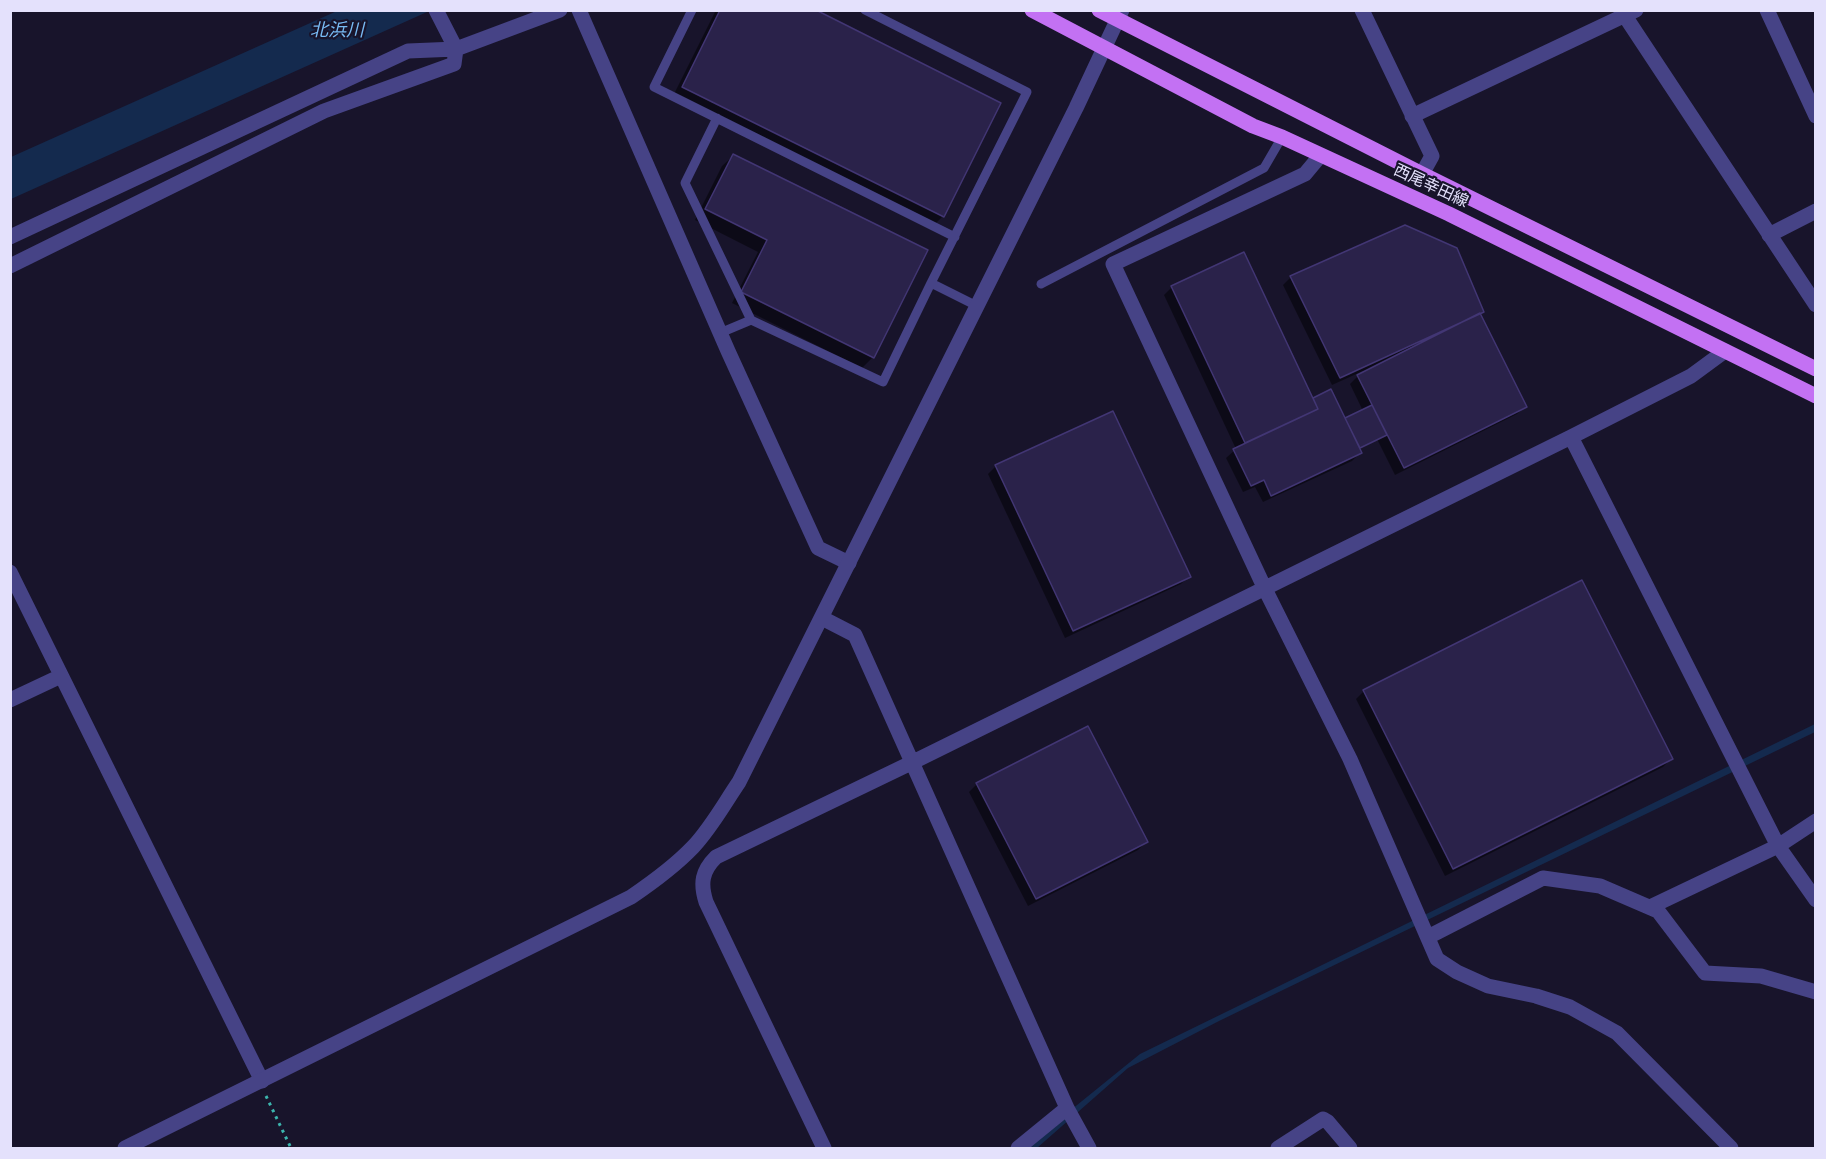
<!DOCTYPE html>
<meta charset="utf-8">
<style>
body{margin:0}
#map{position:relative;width:1826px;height:1159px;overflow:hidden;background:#18142b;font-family:Inter,sans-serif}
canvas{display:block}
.frame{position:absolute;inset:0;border:12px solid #e4e1fc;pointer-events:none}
</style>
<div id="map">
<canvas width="1826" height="1159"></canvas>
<div class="frame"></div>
</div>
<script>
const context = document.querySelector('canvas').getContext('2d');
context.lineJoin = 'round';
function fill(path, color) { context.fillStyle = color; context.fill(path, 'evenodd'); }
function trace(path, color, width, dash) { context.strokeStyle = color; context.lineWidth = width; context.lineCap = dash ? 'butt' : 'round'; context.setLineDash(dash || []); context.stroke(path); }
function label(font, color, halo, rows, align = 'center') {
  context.font = font + ' Inter,"Noto Sans JP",sans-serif'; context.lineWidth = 4.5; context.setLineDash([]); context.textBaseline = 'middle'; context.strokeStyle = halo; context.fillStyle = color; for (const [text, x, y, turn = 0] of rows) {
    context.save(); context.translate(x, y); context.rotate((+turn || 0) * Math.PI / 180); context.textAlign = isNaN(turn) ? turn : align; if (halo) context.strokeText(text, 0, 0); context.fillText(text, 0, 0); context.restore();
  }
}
const water = new Path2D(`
 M 426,11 L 427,12 L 11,199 L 11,157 L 337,11 Z
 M 1815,724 L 1815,732 L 1219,1021 L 1128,1068 L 1037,1148 L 1024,1148 L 1140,1054 Z`);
const shadow = new Path2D(`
 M 716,10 L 813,10 L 943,216 L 932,227 L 672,98 Z
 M 733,156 L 873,357 L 862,368 L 732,303 L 758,252 L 695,220 L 722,166 Z
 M 1291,277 L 1479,315 L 1525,407 L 1517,414 L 1395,475 L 1377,439 L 1358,449 L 1360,453 L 1352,461 L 1263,502 L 1255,487 L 1243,492 L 1226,458 L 1236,449 L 1164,295 L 1172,287 L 1312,400 L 1330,391 L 1345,421 L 1363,411 L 1350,384 L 1363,371 L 1332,385 L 1283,285 Z
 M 996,466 L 1189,576 L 1181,584 L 1065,638 L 988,474 Z
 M 1582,582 L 1671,759 L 1663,767 L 1445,876 L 1356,699 L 1364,691 Z
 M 977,784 L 1146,842 L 1138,850 L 1028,906 L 969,792 Z`);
const building = new Path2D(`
 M 720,10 L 816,10 L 1001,103 L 944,217 L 682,87 Z
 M 733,154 L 928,250 L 874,358 L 741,292 L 767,240 L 705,209 Z
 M 1405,225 L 1457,248 L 1484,312 L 1340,378 L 1290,276 Z
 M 1244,252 L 1318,409 L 1245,443 L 1171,286 Z
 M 1480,313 L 1527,407 L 1404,468 L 1357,375 Z
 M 1331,389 L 1362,453 L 1271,496 L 1264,480 L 1251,486 L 1233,449 L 1318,409 L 1313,398 Z
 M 1372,405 L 1387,435 L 1360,448 L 1345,418 Z
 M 1113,411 L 1191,577 L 1073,631 L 995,465 Z
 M 1582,580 L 1673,759 L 1453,869 L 1363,690 Z
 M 1088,726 L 1148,842 L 1036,899 L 976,783 Z`);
const path = new Path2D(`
 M 266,1096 L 291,1148`);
const service = new Path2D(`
 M 692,10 L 654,87 L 955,237
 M 865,10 L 1027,92 L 931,283 L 977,306
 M 717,118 L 685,183 L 751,320 L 883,382 L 931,283
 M 1041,284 L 1264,168 L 1282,137
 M 720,333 L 751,320`);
const minor = new Path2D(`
 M 579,10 L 728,351 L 818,548 L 849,563
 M 1362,10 L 1432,156 L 1422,174
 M 1621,10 L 1816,305
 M 1767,10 L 1816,116
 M 1412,116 L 1636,10
 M 1320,156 L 1305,174 L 1113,264 L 1265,589 L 1350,759 L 1437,959 L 1457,972 L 1488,986 L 1536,996 L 1570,1007 L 1617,1033 L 1731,1148
 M 1769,235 L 1816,211
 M 10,237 L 408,51 L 456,49 L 560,10
 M 10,266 L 324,111 L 454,64 L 456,49 L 436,10
 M 1571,437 L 1778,846 L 1816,900
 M 10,572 L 262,1081
 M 822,618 L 855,635 L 1067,1108 L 1089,1148
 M 10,700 L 61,676
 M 1650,907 L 1778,846 L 1816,821
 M 1428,937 L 1543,878 L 1600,886 L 1658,911 L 1705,973 L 1761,976 L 1816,992
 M 824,1148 L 706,902 C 700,883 702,871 716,857 L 911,763 L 1571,437 L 1691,376 L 1725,351
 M 1018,1148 L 1067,1108
 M 1278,1148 L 1323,1119 L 1328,1122 L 1350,1148`);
const tertiary = new Path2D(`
 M 125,1148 L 631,897 C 653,882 674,867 693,847 C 711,828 724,804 739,782 L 1076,108 L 1122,10`);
const primary = new Path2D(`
 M 1032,10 L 1253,126 L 1282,137 L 1449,214 L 1816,396
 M 1099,10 L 1422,174 L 1816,369`);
const streetNames = [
 ["西尾幸田線",1431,186,25]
];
const waterNames = [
 ["北浜川",337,31]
];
fill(water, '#142a4e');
fill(shadow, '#0007');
fill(building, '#2a224a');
trace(building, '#423674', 1.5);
trace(path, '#3cb5ae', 3, [3, 4.5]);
trace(service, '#464386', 9);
trace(minor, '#464386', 15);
trace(tertiary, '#464386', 15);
trace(primary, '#c371f3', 15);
label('16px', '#e4e1fc', '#18142b', streetNames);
label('italic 18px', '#78baf3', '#18142b', waterNames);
</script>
